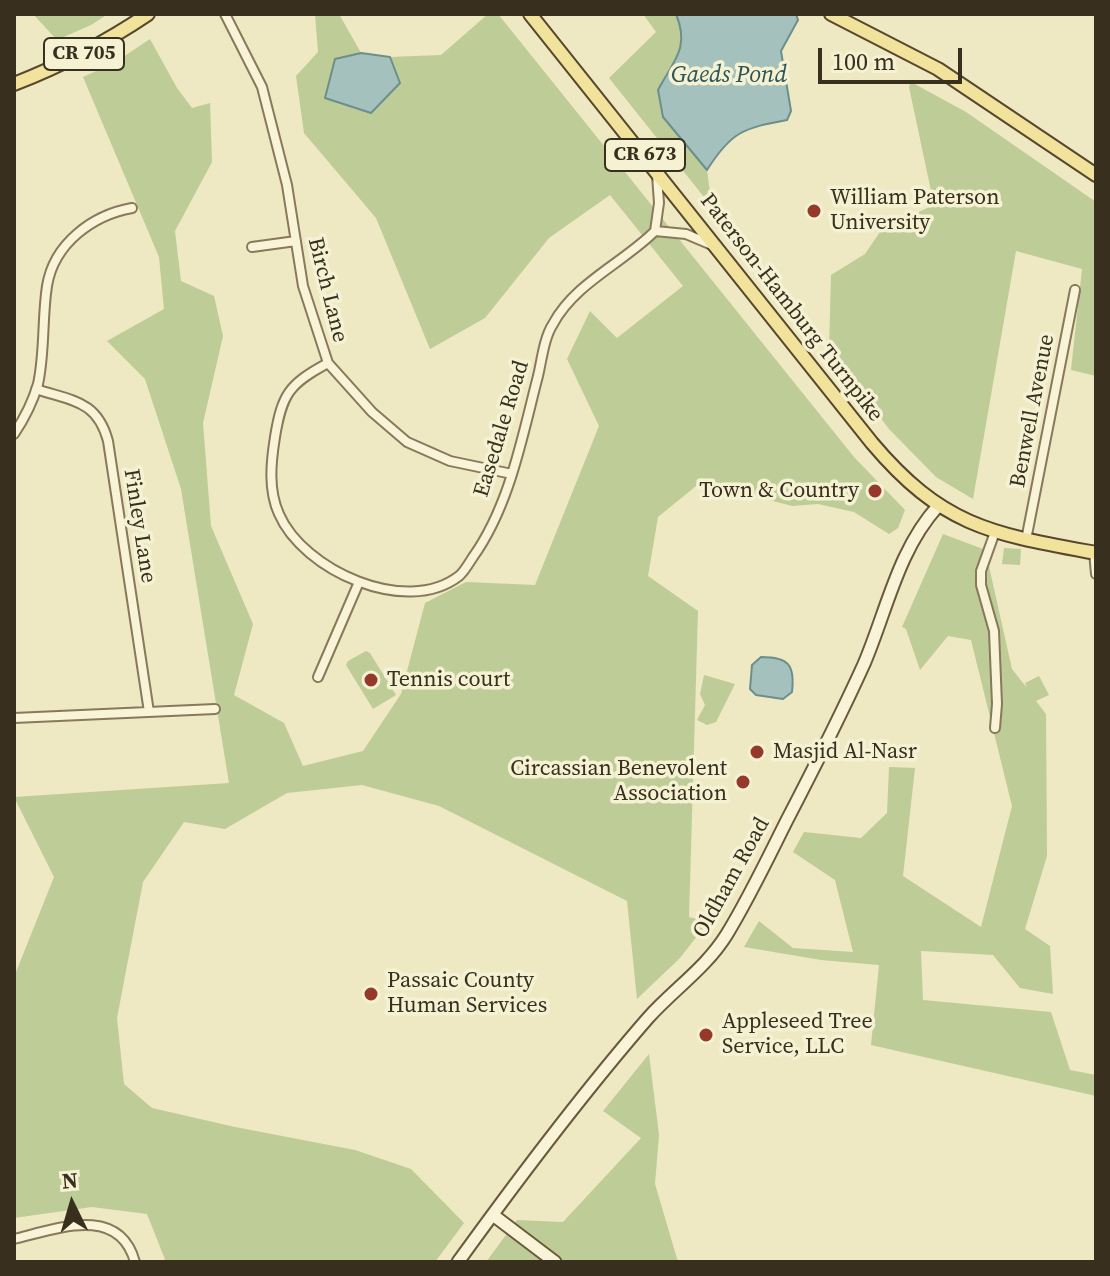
<!DOCTYPE html>
<style>
body{margin:0}
#map{position:relative;width:1110px;height:1276px;overflow:hidden;background:#eee8c3;font-family:"Source Serif 4",serif}
canvas{display:block}
.frame{position:absolute;inset:0;border:16px solid #382f1e;pointer-events:none}
.north{position:absolute;left:32px;top:1164px;width:80px;height:80px;-webkit-text-stroke:6px #f5f1d3;paint-order:stroke;rotate:355deg;font-size:22px;font-weight:700;line-height:32px;text-align:center;color:#382f1e}
.north::after{content:'';display:block;margin:auto;width:28px;height:36px;background:#382f1e;clip-path:polygon(50% 0,100% 100%,50% 72%,0 100%)}
.scale{position:absolute;left:818px;top:48px;width:144px;height:36px;box-sizing:border-box;border:4px solid #382f1e;border-top:0;padding-left:10px;font-size:24px;line-height:28px;white-space:nowrap;color:#382f1e;-webkit-text-stroke:6px #f5f1d3;paint-order:stroke}
</style>
<div id="map">
<canvas width="1110" height="1276"></canvas>
<div class="frame"></div>
<div class="north">N</div>
<div class="scale">100 m</div>
</div>
<script>
const context = document.querySelector('canvas').getContext('2d');
context.lineJoin = 'round';
function fill(path, color) { context.fillStyle = color; context.fill(path, 'evenodd'); }
function trace(path, color, width, dash) { context.strokeStyle = color; context.lineWidth = width; context.lineCap = dash ? 'butt' : 'round'; context.setLineDash(dash || []); context.stroke(path); }
function label(font, color, halo, rows, align = 'center') {
  context.font = font + ' "Source Serif 4",serif'; context.lineWidth = 7; context.setLineDash([]); context.textBaseline = 'middle'; context.strokeStyle = halo; context.fillStyle = color; for (const [text, x, y, turn = 0] of rows) {
    context.save(); context.translate(x, y); context.rotate((+turn || 0) * Math.PI / 180); context.textAlign = isNaN(turn) ? turn : align; if (halo) context.strokeText(text, 0, 0); context.fillText(text, 0, 0); context.restore();
  }
}
const green = new Path2D(`
 M 33,14 L 108,14 L 91,25 L 57,40 Z
 M 315,14 L 339,14 L 361,53 L 335,59 L 326,98 L 341,102 L 400,83 L 390,57 L 441,55 L 488,14 L 498,14 L 854,457 L 905,510 L 898,528 L 889,534 L 854,512 L 818,504 L 792,506 L 701,482 L 658,517 L 648,576 L 698,611 L 689,917 L 708,922 L 680,958 L 637,999 L 627,901 L 439,806 L 362,785 L 287,793 L 225,829 L 184,822 L 143,882 L 117,1018 L 124,1084 L 152,1108 L 235,1127 L 355,1150 L 411,1169 L 464,1223 L 435,1262 L 166,1262 L 147,1214 L 92,1207 L 14,1218 L 14,977 L 54,877 L 14,797 L 229,783 L 181,489 L 145,379 L 107,341 L 164,309 L 159,257 L 83,77 L 114,63 L 150,39 L 177,88 L 192,108 L 210,103 L 212,162 L 175,231 L 181,281 L 214,296 L 223,336 L 203,423 L 211,526 L 253,624 L 234,695 L 284,723 L 303,766 L 363,751 L 401,694 L 425,603 L 466,582 L 535,585 L 599,426 L 567,359 L 590,311 L 617,338 L 683,286 L 610,195 L 549,238 L 485,318 L 430,349 L 376,218 L 304,133 L 296,76 L 318,52 Z
 M 643,14 L 676,14 C 690,48 674,60 658,90 L 663,117 L 707,170 L 712,207 L 609,78 L 656,32 Z
 M 911,82 L 966,112 L 1096,202 L 1096,376 L 1071,370 L 1082,269 L 1016,251 L 973,499 L 936,477 L 889,429 L 829,350 L 831,275 L 865,254 L 882,229 L 934,205 L 909,87 Z
 M 943,534 L 991,552 L 988,562 L 1012,669 L 1027,688 L 1025,683 L 1039,676 L 1049,695 L 1036,701 L 1046,714 L 1047,856 L 1025,929 L 1050,946 L 1053,994 L 1020,988 L 993,955 L 921,951 L 923,1000 L 1051,1012 L 1070,1070 L 1096,1075 L 1096,1096 L 871,1045 L 879,965 L 821,960 L 744,947 L 759,921 L 793,948 L 853,952 L 835,880 L 793,852 L 804,832 L 861,838 L 887,813 L 889,767 L 915,768 L 903,876 L 981,927 L 1012,806 L 971,640 L 948,636 L 920,670 L 906,629 L 902,627 Z
 M 1004,548 L 1021,549 L 1020,565 L 1002,564 Z
 M 366,651 L 370,653 L 396,695 L 373,709 L 346,665 L 348,661 Z
 M 704,675 L 735,684 L 716,722 L 707,725 L 697,720 L 705,705 L 700,694 Z
 M 649,1054 L 659,1135 L 655,1184 L 678,1262 L 486,1262 L 517,1220 L 563,1222 L 641,1138 L 603,1111 Z`);
const water = new Path2D(`
 M 676,14 L 796,14 L 798,20 L 781,51 L 791,111 L 787,120 C 743,128 731,132 707,170 L 663,117 L 658,90 C 674,60 690,48 676,14 Z
 M 361,53 L 390,57 L 400,83 L 371,113 L 325,98 L 335,59 Z
 M 761,657 C 789,657 795,665 792,692 L 783,699 L 756,695 L 750,689 L 752,665 Z`);
const street = new Path2D(`
 M 225,14 L 262,87 L 287,185 L 303,286 L 328,363 L 372,412 L 407,442 L 450,461 L 512,474
 M 655,231 L 686,234 L 712,245
 M 252,247 L 296,241
 M 328,363 C 289,384 282,394 275,437 C 271,462 268,490 279,514 C 303,570 406,617 459,576 C 464,572 469,563 473,557 C 510,505 522,437 538,376 C 542,359 544,338 553,324 C 575,283 623,263 655,231 L 659,203 L 657,175
 M 36,389 C 72,401 97,400 108,441 L 149,712
 M 14,434 C 24,419 33,401 38,384 C 45,352 42,318 47,286 C 54,243 93,215 132,208
 M 1026,540 L 1075,290
 M 1094,552 L 1096,574
 M 318,677 L 359,582
 M 14,718 L 215,709
 M 995,728 L 997,704 L 994,631 L 981,585 L 981,571 L 995,532
 M 14,1239 C 56,1229 119,1204 135,1262`);
const secondary = new Path2D(`
 M 493,1215 L 555,1262
 M 458,1262 C 518,1179 581,1095 648,1018 C 674,989 706,968 727,934 C 749,898 767,860 786,822 C 813,770 840,717 864,664 C 887,610 898,550 938,506`);
const primary = new Path2D(`
 M 530,14 L 872,443 C 943,527 992,534 1096,553
 M 831,14 L 938,69 L 1096,175
 M 14,84 C 63,65 105,43 148,14`);
const markers = [
 [814,211,8,"#97392a"],
 [875,491,8,"#97392a"],
 [371,680,8,"#97392a"],
 [757,752,8,"#97392a"],
 [743,782,8,"#97392a"],
 [371,994,8,"#97392a"],
 [706,1035,8,"#97392a"]
];
const shields = [
 [84,54,80],
 [645,155,80]
];
const shieldNames = [
 ["CR 705",84,54],
 ["CR 673",645,155]
];
const poiNames = [
 ["William Paterson",830,198],
 ["University",830,223],
 ["Town & Country",859,491,"right"],
 ["Tennis court",387,680],
 ["Masjid Al-Nasr",773,752],
 ["Circassian Benevolent",727,769,"right"],
 ["Association",727,794,"right"],
 ["Passaic County",387,981],
 ["Human Services",387,1006],
 ["Appleseed Tree",722,1022],
 ["Service, LLC",722,1047]
];
const streetNames = [
 ["Birch Lane",327,290,76],
 ["Paterson-Hamburg Turnpike",791,308,52],
 ["Benwell Avenue",1033,411,-79],
 ["Easedale Road",502,429,-73],
 ["Finley Lane",139,526,81],
 ["Oldham Road",732,878,-61]
];
const waterNames = [
 ["Gaeds Pond",729,76]
];
fill(green, '#becc97');
fill(water, '#a5c1bd');
trace(water, '#6c8f8c', 2);
trace(street, '#88795a', 12);
trace(secondary, '#6a5a3d', 15);
trace(primary, '#56472e', 16);
trace(street, '#f9f4d7', 8);
trace(secondary, '#f9f4d7', 11);
trace(primary, '#f1e39b', 12);
for (const [x, y, r, color] of markers) { const dot = new Path2D(); dot.arc(x, y, r, 0, 2 * Math.PI); context.fillStyle = color; context.fill(dot); trace(dot, '#f5f1d3', 3); }
for (const [x, y, w] of shields) { const box = new Path2D(); box.roundRect(x - w / 2, y - 16, w, 32, 6); context.fillStyle = '#f5f1d3'; context.fill(box); trace(box, '#382f1e', 2); }
label('bold 20px', '#382f1e', null, shieldNames);
label('22px', '#382f1e', '#f5f1d3', poiNames, 'left');
label('22px', '#382f1e', '#f5f1d3', streetNames);
label('italic 24px', '#2d5458', '#f5f1d3', waterNames);
</script>
